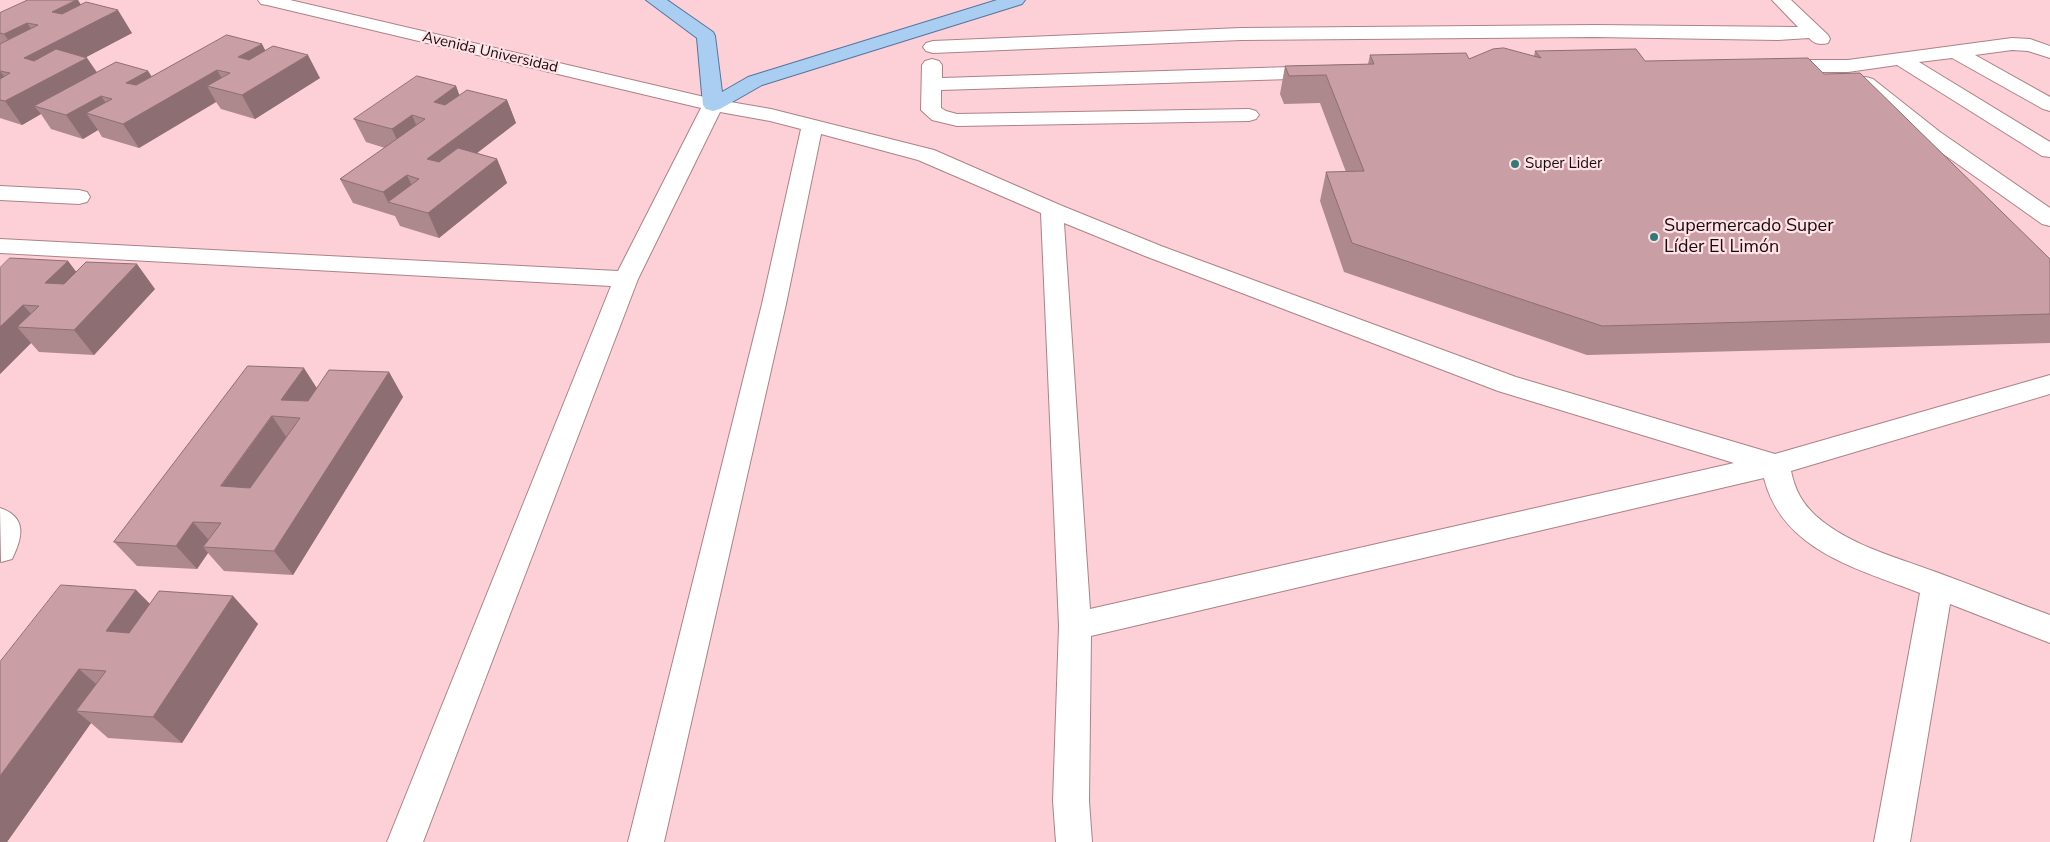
<!DOCTYPE html>
<meta charset="utf-8">
<style>
body{margin:0}
canvas{display:block;background:#fdcfd6}
</style>
<canvas width="2050" height="842"></canvas>
<script>
const context = document.querySelector('canvas').getContext('2d');
context.lineJoin = 'round';
function trace(path, color, width, dash) { context.strokeStyle = color; context.lineWidth = width; context.lineCap = dash ? 'butt' : 'round'; context.setLineDash(dash || []); context.stroke(path); }
function fill(path, color) { context.fillStyle = color; context.fill(path, 'evenodd'); }
function label(font, color, halo, rows, align = 'center') {
  context.font = font + ' "Nunito Sans",sans-serif'; context.lineWidth = 4.5; context.setLineDash([]); context.textBaseline = 'middle'; context.strokeStyle = halo; context.fillStyle = color; for (const [text, x, y, turn = 0] of rows) {
    context.save(); context.translate(x, y); context.rotate((+turn || 0) * Math.PI / 180); context.textAlign = isNaN(turn) ? turn : align; if (halo) context.strokeText(text, 0, 0); context.fillText(text, 0, 0); context.restore();
  }
}
const minor = new Path2D(`
 M 258,0 L 290,0 L 713,99 L 771,109 L 934,150 L 1060,205 L 1161,246 L 1516,377 L 1775,454 L 2050,375 L 2050,394 L 1791,471 C 1795,490 1802,503 1816,516 C 1849,545 1893,556 1933,571 C 1972,585 2011,601 2050,615 L 2050,643 L 1950,604 L 1910,842 L 1874,842 L 1920,593 C 1859,569 1782,551 1764,478 L 1091,636 L 1089,801 L 1092,842 L 1056,842 L 1053,801 L 1059,626 L 1041,213 L 918,160 L 821,134 L 786,304 L 664,842 L 628,842 L 762,304 L 801,129 L 770,121 L 720,112 L 638,279 L 423,842 L 387,842 L 611,286 L 0,253 L 0,239 L 618,271 L 701,108 L 267,5 L 261,4 ZM 1064,223 L 1145,256 L 1498,391 L 1734,463 L 1090,609 Z
 M 1772,0 L 1791,0 L 1828,35 L 1830,39 L 1828,43 C 1819,45 1815,44 1809,38 L 1778,40 L 1595,37 L 1241,40 L 933,53 L 926,51 L 923,47 L 926,43 L 933,41 L 1241,28 L 1595,25 L 1798,27 Z
 M 2012,38 L 2030,39 L 2050,46 L 2050,58 L 2028,51 L 2012,50 L 1975,55 L 2050,97 L 2050,111 L 2043,109 L 1952,58 L 1919,62 L 2050,142 L 2050,157 L 2042,156 L 1897,65 L 1848,72 L 1778,72 L 1771,70 L 1768,66 L 1771,62 L 1778,60 L 1848,60 Z
 M 932,59 L 939,61 L 942,65 L 942,78 L 1322,66 L 1329,68 L 1332,72 L 1329,76 L 1322,78 L 941,90 L 941,108 L 946,111 L 957,114 L 1249,109 L 1256,111 L 1259,115 L 1256,119 L 1249,121 L 957,126 L 932,120 L 921,110 L 922,65 L 925,61 Z
 M 1866,77 L 1873,79 L 1940,132 L 2050,208 L 2050,226 L 2042,224 L 1925,141 L 1859,87 L 1856,83 L 1859,79 Z
 M 0,186 L 79,190 L 87,192 L 90,197 L 87,202 L 79,204 L 0,200 Z
 M 0,508 C 27,517 23,537 12,559 L 1,562 Z`);
const major = new Path2D(`
 M 646,0 L 667,0 L 713,32 L 715,36 L 722,92 L 748,77 L 997,0 L 1025,0 L 1022,4 L 762,85 L 720,109 L 713,111 L 706,109 L 703,105 L 697,38 Z`);
const wall = new Path2D(`
 M 81,5 L 132,33 L 86,57 L 87,58 L 97,72 L 148,71 L 152,77 L 265,51 L 320,78 L 255,119 L 221,109 L 216,102 L 139,148 L 102,137 L 98,130 L 83,139 L 51,129 L 41,114 L 22,125 L 0,118 L 0,13 Z
 M 1535,51 L 1645,61 L 1824,74 L 2050,259 L 2050,343 L 1587,355 L 1344,272 L 1320,201 L 1326,172 L 1346,172 L 1320,103 L 1284,104 L 1280,94 L 1285,66 L 1368,64 L 1370,55 L 1469,59 L 1534,56 Z
 M 456,86 L 459,95 L 507,100 L 516,123 L 477,153 L 497,159 L 507,183 L 439,238 L 400,226 L 395,216 L 353,203 L 340,179 L 385,148 L 366,142 L 354,119 Z
 M 68,261 L 76,272 L 155,289 L 94,355 L 39,352 L 31,343 L 0,374 L 0,268 Z
 M 248,366 L 317,388 L 389,372 L 403,397 L 293,575 L 224,571 L 208,553 L 197,569 L 137,566 L 114,542 Z
 M 136,590 L 150,604 L 233,596 L 258,624 L 182,743 L 108,738 L 91,723 L 7,842 L 0,842 L 0,662 Z`);
const shadedWall = new Path2D(`
 M 76,0 L 78,0 L 92,22 L 52,12 Z
 M 118,10 L 132,33 L 41,81 L 24,58 Z
 M 27,23 L 43,45 L 20,57 L 4,34 Z
 M 262,44 L 274,67 L 238,57 Z
 M 308,55 L 320,78 L 255,119 L 242,95 Z
 M 87,58 L 102,81 L 34,106 L 41,114 L 22,125 L 5,101 Z
 M 217,70 L 230,92 L 207,86 L 216,102 L 139,148 L 123,124 Z
 M 0,71 L 17,94 L 0,100 Z
 M 148,71 L 163,94 L 126,83 Z
 M 456,86 L 465,110 L 434,102 Z
 M 101,96 L 117,119 L 86,113 L 98,130 L 83,139 L 66,115 Z
 M 507,100 L 516,123 L 438,183 L 427,159 Z
 M 412,115 L 422,139 L 403,153 L 392,129 Z
 M 497,159 L 507,183 L 439,238 L 428,213 Z
 M 407,175 L 418,199 L 388,202 L 395,216 L 383,192 Z
 M 68,261 L 87,286 L 45,283 Z
 M 137,264 L 155,289 L 94,355 L 74,330 Z
 M 23,305 L 44,328 L 17,327 L 31,343 L 0,374 L 0,327 Z
 M 304,368 L 320,393 L 301,419 L 281,400 Z
 M 389,372 L 403,397 L 293,575 L 274,551 Z
 M 272,416 L 289,441 L 240,511 L 221,486 Z
 M 193,522 L 214,546 L 203,547 L 208,553 L 197,569 L 176,546 Z
 M 136,590 L 164,618 L 136,658 L 106,631 Z
 M 233,596 L 258,624 L 182,743 L 153,717 Z
 M 79,669 L 110,696 L 76,711 L 91,723 L 7,842 L 0,842 L 0,776 Z`);
const building = new Path2D(`
 M 28,0 L 76,0 L 52,12 L 62,14 L 86,2 L 118,10 L 24,58 L 34,61 L 56,49 L 87,58 L 5,101 L 0,100 L 0,79 L 10,73 L 0,71 L 0,44 L 38,25 L 27,23 L 4,34 L 0,33 L 0,13 Z
 M 227,35 L 262,44 L 238,57 L 249,60 L 273,46 L 308,55 L 242,95 L 207,86 L 230,73 L 217,70 L 123,124 L 86,113 L 112,99 L 101,96 L 66,115 L 34,106 L 116,62 L 148,71 L 126,83 L 136,85 Z
 M 1504,48 L 1541,58 L 1535,51 L 1636,49 L 1645,61 L 1808,58 L 1824,74 L 1860,73 L 2050,259 L 2050,314 L 1602,326 L 1352,243 L 1326,172 L 1364,171 L 1326,75 L 1289,76 L 1285,66 L 1374,64 L 1370,55 L 1466,53 L 1469,59 L 1493,49 Z
 M 417,76 L 456,86 L 434,102 L 445,105 L 467,90 L 507,100 L 427,159 L 439,162 L 458,148 L 497,159 L 428,213 L 388,202 L 419,179 L 407,175 L 383,192 L 340,179 L 425,119 L 412,115 L 392,129 L 354,119 Z
 M 10,258 L 68,261 L 45,283 L 64,284 L 86,262 L 137,264 L 74,330 L 17,327 L 39,306 L 23,305 L 0,327 L 0,268 Z
 M 248,366 L 304,368 L 281,400 L 308,401 L 329,370 L 389,372 L 274,551 L 203,547 L 221,523 L 193,522 L 176,546 L 114,542 ZM 272,416 L 300,418 L 250,488 L 221,486 Z
 M 61,585 L 136,590 L 106,631 L 129,633 L 159,591 L 233,596 L 153,717 L 76,711 L 106,671 L 79,669 L 0,776 L 0,662 Z`);
const markers = [
 [1515,164,5,"#317a75"],
 [1654,237,5,"#317a75"]
];
const farStreetnames = [
 ["Avenida Universidad",490,53,13]
];
const farPoinames = [
 ["Super Lider",1525,164]
];
const poiNames = [
 ["Supermercado Super",1664,227],
 ["Líder El Limón",1664,248]
];
trace(minor, '#ac8288', 2);
trace(major, '#52759c', 2);
fill(minor, '#fff');
fill(major, '#aacef2');
fill(wall, '#ad888d');
fill(shadedWall, '#8d6f73');
fill(building, '#c99ea4');
trace(building, '#8d6f73', 1);
for (const [x, y, r, color] of markers) { const dot = new Path2D(); dot.arc(x, y, r, 0, 2 * Math.PI); context.fillStyle = color; context.fill(dot); trace(dot, '#fee2e6', 2); }
label('15px', '#190a0d', '#fee2e6', farStreetnames);
label('15px', '#190a0d', '#fee2e6', farPoinames, 'left');
label('18px', '#190a0d', '#fee2e6', poiNames, 'left');
</script>
